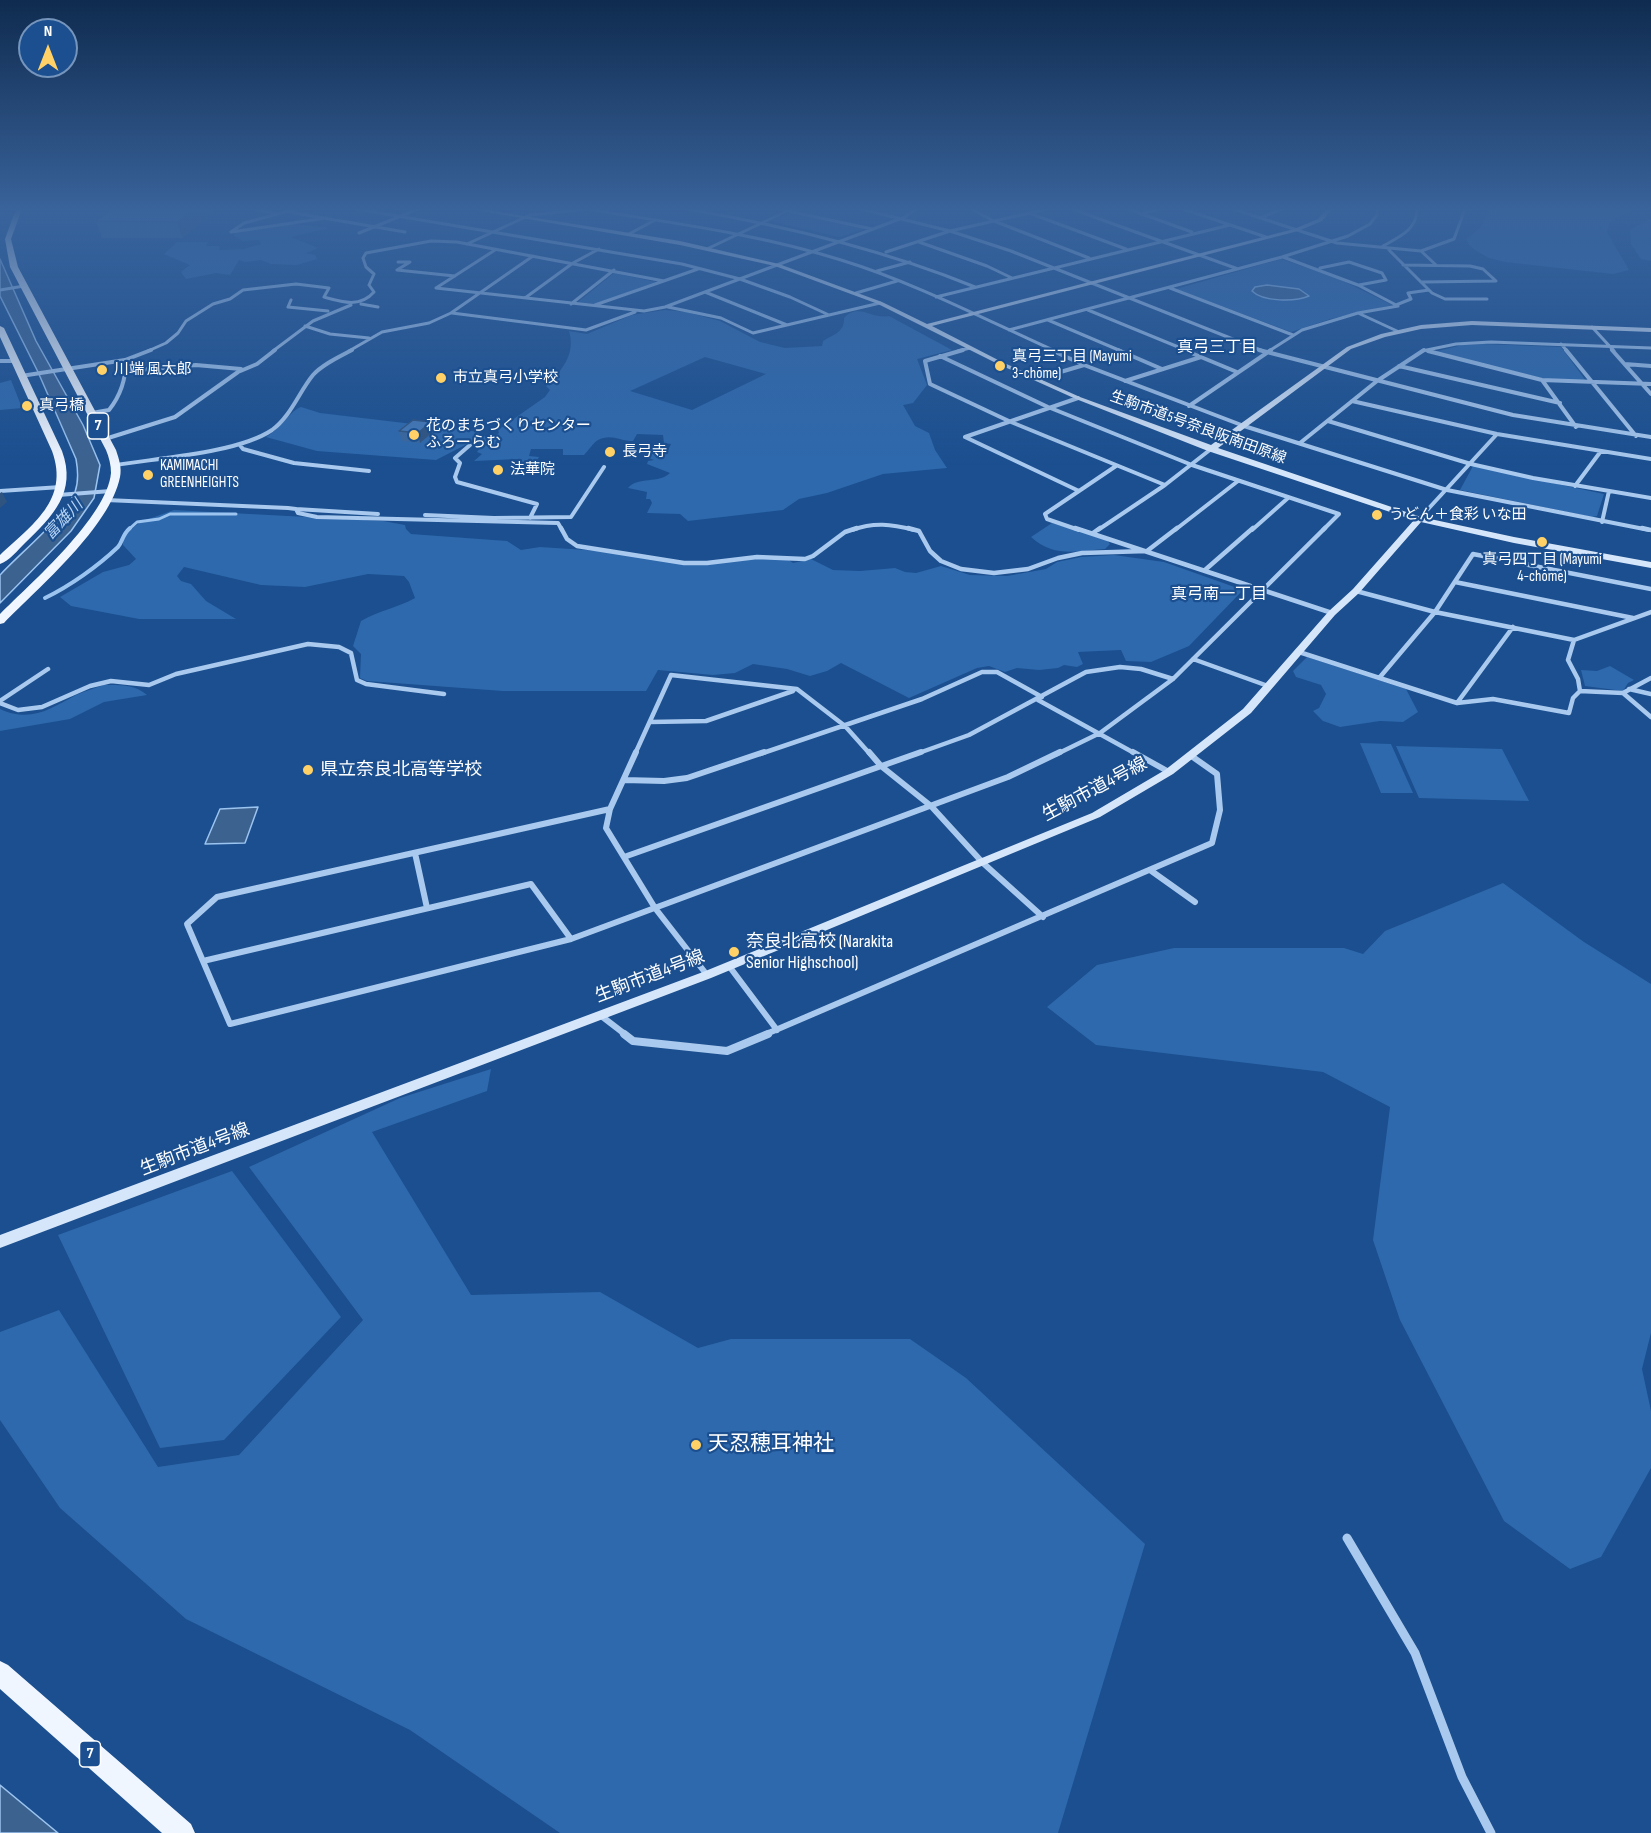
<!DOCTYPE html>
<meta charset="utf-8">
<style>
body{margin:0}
#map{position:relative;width:1651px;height:1833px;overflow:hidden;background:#1b4f8f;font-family:"Sofia Sans Condensed",sans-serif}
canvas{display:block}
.north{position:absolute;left:18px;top:18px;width:60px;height:60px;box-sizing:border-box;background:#1b4f8f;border:2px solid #7695bc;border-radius:50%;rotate:0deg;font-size:16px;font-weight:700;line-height:24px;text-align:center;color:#fff}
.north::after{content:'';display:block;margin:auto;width:21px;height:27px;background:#ffd166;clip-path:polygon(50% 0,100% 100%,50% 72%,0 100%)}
</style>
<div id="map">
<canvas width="1651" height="1833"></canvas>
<div class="north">N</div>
</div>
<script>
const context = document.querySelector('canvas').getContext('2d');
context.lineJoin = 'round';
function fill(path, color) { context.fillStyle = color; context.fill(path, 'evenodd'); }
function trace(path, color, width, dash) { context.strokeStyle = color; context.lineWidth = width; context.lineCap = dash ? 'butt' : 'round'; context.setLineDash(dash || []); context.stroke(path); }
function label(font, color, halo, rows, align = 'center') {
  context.font = font + ' "Sofia Sans Condensed","Noto Sans JP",sans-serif'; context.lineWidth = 4.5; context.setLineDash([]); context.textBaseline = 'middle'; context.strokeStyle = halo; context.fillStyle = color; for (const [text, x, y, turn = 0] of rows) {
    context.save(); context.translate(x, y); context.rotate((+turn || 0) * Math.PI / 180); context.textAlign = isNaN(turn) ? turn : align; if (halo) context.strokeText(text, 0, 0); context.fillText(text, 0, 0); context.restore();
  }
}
const green = new Path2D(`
 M 1490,209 L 1629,209 L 1632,210 L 1610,222 L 1607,232 L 1629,270 L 1613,274 L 1505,262 L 1489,258 L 1475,250 L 1469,245 L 1466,239 L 1480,228 Z
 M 791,212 L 863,228 L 863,230 L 839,237 L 770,221 Z
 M 1651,218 L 1651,261 L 1641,259 L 1631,244 L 1630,230 Z
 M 294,224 L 329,228 L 291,237 L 318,248 L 306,253 L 315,255 L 317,259 L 297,265 L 271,264 L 261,260 L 245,262 L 239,260 L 230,275 L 216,273 L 186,279 L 181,272 L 190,265 L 164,254 L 177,242 L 208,242 L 206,246 L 220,246 L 219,250 L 244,249 L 261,244 L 259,240 L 243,241 L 234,236 L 235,232 L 257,227 Z
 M 1281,259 L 1337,278 L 1392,305 L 1330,319 L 1291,332 L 1176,289 Z
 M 614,273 L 656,282 L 595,304 L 578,302 Z
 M 665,310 L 686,312 L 720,321 L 760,342 L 785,348 L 822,346 L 823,341 C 833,335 845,332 844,318 C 859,302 872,320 889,316 L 952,350 L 917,359 L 927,385 L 913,403 L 903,405 L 915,426 L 929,433 L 935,450 L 947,468 L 883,474 L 827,493 L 799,499 L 783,510 L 688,521 L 680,514 L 647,513 L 652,503 L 650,499 L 646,499 L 647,492 L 628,488 C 638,476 659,484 670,473 L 647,464 L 648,461 L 654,460 L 649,458 L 651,453 L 659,450 L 668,450 L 671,444 L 664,443 L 663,435 L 637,434 L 633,441 C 621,441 610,433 598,440 C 593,443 588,451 584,455 L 563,455 L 563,449 L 531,449 L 529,456 L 539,457 L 537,460 L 542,471 L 524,475 L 525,468 L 518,459 L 474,461 L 482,454 L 477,452 L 480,448 L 477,446 L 471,445 C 476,437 485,435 493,437 L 499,433 L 498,430 L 545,397 L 550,390 L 546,386 C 562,371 576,354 569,331 L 587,334 L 632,315 ZM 705,357 L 766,374 L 692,410 L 630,391 Z
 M 1482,344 L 1561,347 L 1586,381 L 1546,379 L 1434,352 L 1462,345 Z
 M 11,380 L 22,408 L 0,410 L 0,383 Z
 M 301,407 L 320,413 L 480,432 L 471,442 L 436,460 L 317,451 L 266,437 C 280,429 291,410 301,407 Z
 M 1473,466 L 1604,494 L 1597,516 L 1592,517 L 1460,490 Z
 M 174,510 L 383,521 L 405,525 L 406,529 L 411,534 L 507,541 L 521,550 L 540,547 L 602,551 L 699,565 L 756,559 L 789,560 L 793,563 L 811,559 L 833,570 L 860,571 L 895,568 L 905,572 L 916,573 L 941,566 L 970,575 L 1007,576 L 1046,569 L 1057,562 L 1081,557 L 1114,555 L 1164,562 L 1243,590 L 1189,646 L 1151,662 L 1126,661 L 1121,650 L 1078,652 L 1083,664 L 1077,667 L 1064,665 L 1058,668 L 1039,670 L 1017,668 L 1005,672 L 989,666 L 977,668 L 909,698 L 841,663 L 827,671 L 810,676 L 787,669 L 753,664 L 735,673 L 713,675 L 658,670 L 646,691 L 503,691 L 367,681 L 360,678 L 361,654 L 353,646 L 361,621 C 380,610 397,608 415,598 L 409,582 L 404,576 L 368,574 L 305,587 L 261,585 L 184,567 L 177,576 L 181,581 L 191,584 L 206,601 L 236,619 L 139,619 L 71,606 L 60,597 L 103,572 L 129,565 L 136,559 L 123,545 L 123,533 L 143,521 Z
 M 1052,523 L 1107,540 L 1110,544 L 1105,549 C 1076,551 1054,558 1031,537 Z
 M 1307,657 L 1406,689 L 1418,712 L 1403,722 L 1380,721 L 1340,727 L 1323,721 L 1313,711 L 1319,708 L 1326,694 L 1321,685 L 1296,677 L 1293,671 Z
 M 1610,666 L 1634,680 L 1628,683 L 1623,691 L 1585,686 L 1581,670 L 1597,671 Z
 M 104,685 C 119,685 135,684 147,695 L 104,702 L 70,719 L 0,731 L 0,709 C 31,723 50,709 76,695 C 85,691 95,688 104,685 Z
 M 1360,743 L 1391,744 L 1413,793 L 1381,793 Z
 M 1396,746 L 1502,749 L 1529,801 L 1419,798 Z
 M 1503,883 L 1584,942 L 1651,984 L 1651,1333 L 1642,1369 L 1651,1411 L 1651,1468 L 1601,1557 L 1570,1569 L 1504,1521 L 1400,1320 L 1373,1240 L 1390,1107 L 1323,1072 L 1096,1045 L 1047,1007 L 1097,965 L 1174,948 L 1344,948 L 1363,954 L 1385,931 Z
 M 491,1069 L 487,1091 L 372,1132 L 471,1295 L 600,1292 L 698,1348 L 731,1339 L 910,1339 L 966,1378 L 1145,1544 L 1058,1833 L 560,1833 L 410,1730 L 186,1619 L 60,1508 L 0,1420 L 0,1332 L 59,1310 L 158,1467 L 239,1455 L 363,1320 L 249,1167 L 400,1098 Z
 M 232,1171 L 341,1317 L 224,1440 L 160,1448 L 58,1235 Z`);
const water = new Path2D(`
 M 0,259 L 36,341 L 83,425 L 100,465 L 94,498 L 71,531 L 0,603 L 0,575 C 20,553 64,518 75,492 C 79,481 78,470 76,459 L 38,372 L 0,296 Z
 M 1267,285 L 1299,289 L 1309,296 C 1295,302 1263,302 1252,291 L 1255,287 Z
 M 258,807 L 245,843 L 205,844 L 220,809 Z
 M 0,1785 L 58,1833 L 0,1833 Z`);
const streamFar1 = new Path2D(`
 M 128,530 L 137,522 L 159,519 L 170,514 L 236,514`);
const stream = new Path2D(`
 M 45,598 C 70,586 98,566 118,547 C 123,541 122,535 130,528`);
const streetFar5 = new Path2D(`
 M 254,209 L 277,214
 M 296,209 L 244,223 L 231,232 L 326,218
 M 356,209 L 682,264 L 740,279 L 790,297 L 829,315
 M 587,209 C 672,223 759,234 841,260 C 913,282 986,320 1055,351
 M 687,209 C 786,226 882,249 975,287
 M 779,209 L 872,229
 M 861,209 L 950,231 L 1011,251 L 1263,351
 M 971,209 L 994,221 L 1089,258
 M 1072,209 L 1238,269
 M 1128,209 L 1192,232
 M 1183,209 L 1266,237
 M 1233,209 L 1337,243 L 1421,251 L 1454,239 L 1465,209
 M 289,212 L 405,232
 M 1029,213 L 1126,249
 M 1141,214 L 1160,209
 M 1260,218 L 1282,209
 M 359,233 L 418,209
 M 629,234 L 655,220
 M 919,242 L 987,266 L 1012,278
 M 467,244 L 530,215 L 588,209
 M 1383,246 C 1399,237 1417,230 1417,209
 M 709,248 L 787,211
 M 1389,250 L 1432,293 L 1445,299 L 1487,299
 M 1421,251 L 1436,265
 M 886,252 L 950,231 L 1047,209
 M 398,262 L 410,262 L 397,270 L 455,276
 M 1403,265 L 1470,266 L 1483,269 L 1496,281 L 1422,282
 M 1320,268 L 1349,262 L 1382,273 L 1386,280 L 1359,285
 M 877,271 L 910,262
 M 436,288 L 644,311 L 665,307 L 905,217 L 916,209
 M 436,288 L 495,250
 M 1170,288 L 1293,335
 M 0,290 L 24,286
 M 705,292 L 787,325
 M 856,293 L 897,281
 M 936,297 L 1230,225
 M 525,298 L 573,263 L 599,249
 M 291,300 L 288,307 L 328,311
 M 361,304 L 378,307
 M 571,304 L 614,270
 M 595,305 L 698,269
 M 1396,305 L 1411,299 L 1408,293 L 1429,290
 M 668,307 L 721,318 L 753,333 L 880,303
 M 1088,310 L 1188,351
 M 452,313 L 586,330 L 635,312
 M 1358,313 L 1397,331
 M 1048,320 L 1121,351
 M 305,326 L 330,334 L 369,338
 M 1592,327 L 1614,351
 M 1009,330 L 1282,257 L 1348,236 L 1370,224 L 1377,215 L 1377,209
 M 1561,344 L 1567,351
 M 148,351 L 166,343 L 178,333 L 186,321 L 213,304 L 230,299 L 243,290 L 296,284 L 329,288 L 324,297 C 342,302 360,308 374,292 L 369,285 L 374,274 L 366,267 L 363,258 L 366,253 L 431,241 L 457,242 L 664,281
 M 273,351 L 313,321 L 351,305
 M 349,351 L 382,332 L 429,323 L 451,313 L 533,256
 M 958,351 L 970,348
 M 1269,351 L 1302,330 L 1358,313 L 1398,306 L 1358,285 L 1283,257
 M 1422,351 L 1456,344 L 1491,342 L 1651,348`);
const streetFar4 = new Path2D(`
 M 963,350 L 925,361 L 930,384 L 1011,422 L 1165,485
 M 1051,350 L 1084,365 L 1244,426 L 1447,490 L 1649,530
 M 1118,350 L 1162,369
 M 1184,350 L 1237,372
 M 1259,350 L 1513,415 L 1651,437
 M 1566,350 L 1636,436
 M 1612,350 L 1651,394
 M 1428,351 L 1542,380 L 1651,384
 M 940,356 L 1048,407 L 1192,465 L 1339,514 L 1323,530
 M 0,361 L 14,361
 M 1625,364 L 1651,366
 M 1399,366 L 1560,403
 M 127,371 L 196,365 L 241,369
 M 21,376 L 125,360 L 151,350
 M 1037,379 L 1084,365
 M 1542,380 L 1576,427
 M 1125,381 L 1201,357
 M 1078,398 L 965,437 L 1079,491
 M 1352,401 L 1497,434 L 1651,459
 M 1189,406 L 1271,350
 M 92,413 L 109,410 C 121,395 126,379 126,360
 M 1328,421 L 1471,464 L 1533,478 L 1651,498
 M 105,439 L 175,417 L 238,372 L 257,364 L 275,350
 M 1300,443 L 1377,381 L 1424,350
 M 239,444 L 243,449 L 294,463 L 369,471
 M 470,445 L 455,458 L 460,463 L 455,477 L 457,482 L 537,504 L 530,518
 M 116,465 C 158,458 238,453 272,430 C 291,416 299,392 313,375 C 323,364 339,357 352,350
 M 1575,486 L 1601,451
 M 0,491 L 61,487
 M 58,495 L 111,491
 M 106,500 L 288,508 L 296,509 L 298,513 L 317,517 L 558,523 L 562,530
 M 296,509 L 378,514
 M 425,515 L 494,518 L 571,517 L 604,467
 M 1419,519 L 1497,434
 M 1602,522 L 1609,491
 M 852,530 C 874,522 891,524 914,530
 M 1079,530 L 1047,519 L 1045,514 L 1116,466
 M 1098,530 L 1165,485 L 1211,449
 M 1175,530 L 1238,481
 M 1252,530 L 1288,498`);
const streetFar3 = new Path2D(`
 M 561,528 L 567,539 L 577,546 L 684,563 L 707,563 L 757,557 L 805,559 L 813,556 L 845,532 L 857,528
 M 908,528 L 919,531 L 930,551 L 941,561 L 961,569 L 994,573 L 1028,569 L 1058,558 L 1082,553 L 1147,551 L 1177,528
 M 1075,528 L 1332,613
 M 1642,528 L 1651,530
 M 1093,533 L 1100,528
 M 1205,570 L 1253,528
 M 1455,582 L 1633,618
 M 1356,591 L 1435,612 L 1574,640 L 1651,612
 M 1299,652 L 1457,703 L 1493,699 L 1569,713 L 1573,698 L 1580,691 L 1578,679 L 1568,660 L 1574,640
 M 1193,659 L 1268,686
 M 1380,677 L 1435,612 L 1473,554 L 1651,589
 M 1629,689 L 1651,694
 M 1580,691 L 1623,693 L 1651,678
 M 1623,693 L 1651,717
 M 1038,700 L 1136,754
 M 0,701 L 48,669
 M 0,703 L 18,710 L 42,707 L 90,686 L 111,681 L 149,685 L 176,674 L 308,644 L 339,647 L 351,653 L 357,680 L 366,684 L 444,694
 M 1457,703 L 1513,627
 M 650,722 L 706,721 L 793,691
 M 635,754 L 671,675 L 797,689 L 845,726 L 870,754
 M 760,754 L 922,699 L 982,672 L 997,672 L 1042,697
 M 916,754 L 969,735 L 1086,672 L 1120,667 L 1141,669 L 1173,679
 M 1057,754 L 1100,733 L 1173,679 L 1325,528`);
const streetFar2 = new Path2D(`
 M 636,752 L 610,809 L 606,828 L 655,908 L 707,975
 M 869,752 L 881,766 L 931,806 L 983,863 L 1043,917
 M 1133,752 L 1169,772
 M 624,780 L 664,781 L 687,778 L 764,752
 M 610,809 L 217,897 L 187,924 L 230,1024 L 571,939 L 1008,777 L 1060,752
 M 415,853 L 427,908
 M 624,857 L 921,752
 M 1150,870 L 1195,902
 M 203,961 L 531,884 L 571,939
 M 729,966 L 777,1030
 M 600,1015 L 626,1035
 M 764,1035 L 1212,843 L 1220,810 L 1217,774 L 1190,755`);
const streetFar1 = new Path2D(`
 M 624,1034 L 633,1041 L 727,1051 L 768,1034`);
const street = new Path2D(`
 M 1347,1538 L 1415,1653 L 1462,1777 L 1491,1833`);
const secondary = new Path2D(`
 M 469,209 L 481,209 L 680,241 L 779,264 L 882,302 L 927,324 L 1294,229 L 1318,219 L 1327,209 L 1333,209 L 1322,221 L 1298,231 L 932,326 L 1002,362 L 1080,397 L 1211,445 L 1347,347 L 1381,334 L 1421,325 L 1472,321 L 1651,328 L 1651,332 L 1472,325 L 1421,329 L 1385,337 L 1351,349 L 1218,448 L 1421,517 L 1514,537 L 1651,562 L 1651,568 L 1514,543 L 1421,522 L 1359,593 L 1335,615 L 1251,713 L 1173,774 L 1100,817 L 711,978 L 0,1248 L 0,1235 L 703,972 L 1092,813 L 1165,770 L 1243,709 L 1329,611 L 1353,589 L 1414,520 L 1208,451 L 1076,399 L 998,364 L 878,304 L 775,266 L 680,245 Z`);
const primary = new Path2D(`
 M 16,209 L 22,209 L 11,239 L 18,267 L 116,450 C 119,459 122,468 120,477 C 110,527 39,587 4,623 L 0,624 L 0,614 C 31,583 107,517 111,473 C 111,465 109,457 106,450 L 10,267 L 5,239 Z
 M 0,326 L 4,328 L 62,451 C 77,492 53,516 25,543 C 18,550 9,561 0,564 L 0,555 C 32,525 70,500 52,451 L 0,337 Z
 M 0,1661 L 8,1665 L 191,1824 L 195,1833 L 162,1833 L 0,1689 Z`);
const wall = new Path2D(`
 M 113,209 L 216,209 L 182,238 L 102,238 L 96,221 Z
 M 399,431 L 433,432 L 420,443 L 402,441 Z`);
const shadedWall = new Path2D(`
 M 193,209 L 216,209 L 182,238 L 177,222 Z
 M 431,422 L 433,432 L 420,443 L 418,433 Z
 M 2,492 L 7,502 L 0,508 L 0,493 Z`);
const building = new Path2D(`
 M 113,209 L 193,209 L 177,222 L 96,221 Z
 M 413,420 L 431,422 L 418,433 L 399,431 Z`);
const markers = [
 [1000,366,6,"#ffd166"],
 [102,370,6,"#ffd166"],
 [441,378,6,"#ffd166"],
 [27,406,6,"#ffd166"],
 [414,435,6,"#ffd166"],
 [610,452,6,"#ffd166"],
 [498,470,6,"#ffd166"],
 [148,475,6,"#ffd166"],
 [1377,515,6,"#ffd166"],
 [1542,542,6,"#ffd166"],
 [308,770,6,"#ffd166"],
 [734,952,6,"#ffd166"],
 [696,1445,6,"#ffd166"]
];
const farPoinames = [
 ["真弓三丁目 (Mayumi",1012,357],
 ["3-chōme)",1012,374],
 ["川端 風太郎",114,370],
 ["市立真弓小学校",453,378],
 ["真弓橋",39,406],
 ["花のまちづくりセンター",426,426],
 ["ふろーらむ",426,443],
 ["長弓寺",622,452],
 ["KAMIMACHI",160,466],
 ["GREENHEIGHTS",160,483],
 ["法華院",510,470],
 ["うどん＋食彩 いな田",1389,515],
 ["真弓四丁目 (Mayumi",1542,560,"center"],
 ["4-chōme)",1542,577,"center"]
];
const farStreetnames = [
 ["生駒市道5号奈良阪南田原線",1198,428,20]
];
const farNeighbourhoodnames = [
 ["真弓三丁目",1217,348],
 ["真弓南一丁目",1219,595]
];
const shields = [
 [98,426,21],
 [90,1754,21]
];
const shieldNames = [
 ["7",98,426],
 ["7",90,1754]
];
const farWaternames = [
 ["富雄川",64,520,-47]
];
const poiNames = [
 ["県立奈良北高等学校",320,770],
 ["奈良北高校 (Narakita",746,942],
 ["Senior Highschool)",746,963]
];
const streetNames = [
 ["生駒市道4号線",1095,790,-28],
 ["生駒市道4号線",650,977,-21],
 ["生駒市道4号線",195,1150,-21]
];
const nearPoinames = [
 ["天忍穂耳神社",708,1445]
];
fill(green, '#2e69ad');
fill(water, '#3c6290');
trace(water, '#9cc4f0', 1.5);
trace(streamFar1, '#9cc4f0', 3);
trace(stream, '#9cc4f0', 4);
trace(streetFar5, '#a9c9ee', 3);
trace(streetFar4, '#a9c9ee', 4);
trace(streetFar3, '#a9c9ee', 4.5);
trace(streetFar2, '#a9c9ee', 6);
trace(streetFar1, '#a9c9ee', 8);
trace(street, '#a9c9ee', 9);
fill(secondary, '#d6e6fa');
fill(primary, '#f0f6ff');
fill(wall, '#3a679d');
fill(shadedWall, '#305480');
fill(building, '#4478b7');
trace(building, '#305480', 1.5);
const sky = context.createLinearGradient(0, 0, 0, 466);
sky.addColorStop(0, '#0f2b4f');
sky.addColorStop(0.45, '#39639b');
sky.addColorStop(1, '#39639b00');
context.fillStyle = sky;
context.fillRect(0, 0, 1651, 466);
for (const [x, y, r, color] of markers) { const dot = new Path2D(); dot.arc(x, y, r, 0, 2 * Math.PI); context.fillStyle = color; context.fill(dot); trace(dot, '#1b4f8f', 2); }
label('15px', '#fff', '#1b4f8f', farPoinames, 'left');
label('15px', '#fff', '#1b4f8f', farStreetnames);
label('16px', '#fff', '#1b4f8f', farNeighbourhoodnames);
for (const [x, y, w] of shields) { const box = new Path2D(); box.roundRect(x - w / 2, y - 13, w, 26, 4.5); context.fillStyle = '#1b4f8f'; context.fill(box); trace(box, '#fff', 1.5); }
label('bold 16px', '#fff', null, shieldNames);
label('italic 16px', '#b5d3f5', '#1b4f8f', farWaternames);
label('18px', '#fff', '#1b4f8f', poiNames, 'left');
label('18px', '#fff', '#1b4f8f', streetNames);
label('21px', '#fff', '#1b4f8f', nearPoinames, 'left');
</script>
